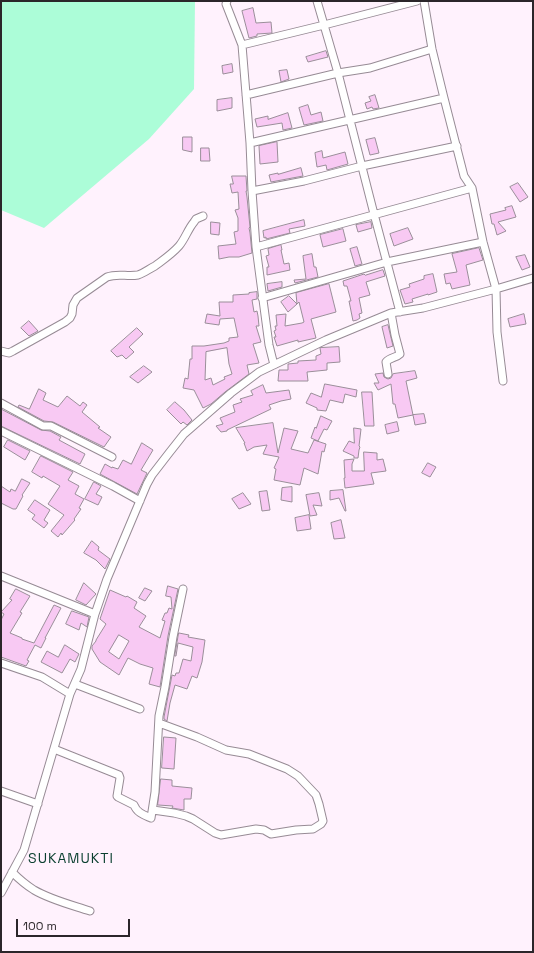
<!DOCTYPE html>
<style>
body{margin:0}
#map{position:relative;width:534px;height:953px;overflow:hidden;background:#fff2fd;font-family:"Space Grotesk",sans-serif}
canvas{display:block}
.frame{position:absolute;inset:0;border:2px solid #2b262a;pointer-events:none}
.scale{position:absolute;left:16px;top:919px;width:114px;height:18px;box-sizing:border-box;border:2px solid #2b262a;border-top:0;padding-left:5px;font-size:12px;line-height:14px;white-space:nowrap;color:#2b262a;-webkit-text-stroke:3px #fff2fd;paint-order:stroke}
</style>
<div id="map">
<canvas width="534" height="953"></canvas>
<div class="frame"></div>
<div class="scale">100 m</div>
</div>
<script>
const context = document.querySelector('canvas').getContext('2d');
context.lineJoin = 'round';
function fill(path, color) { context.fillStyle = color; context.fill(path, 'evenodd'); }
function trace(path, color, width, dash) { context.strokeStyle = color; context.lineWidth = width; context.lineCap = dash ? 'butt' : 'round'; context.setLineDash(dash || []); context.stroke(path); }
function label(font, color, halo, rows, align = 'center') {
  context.font = font + ' "Space Grotesk",sans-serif'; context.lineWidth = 3.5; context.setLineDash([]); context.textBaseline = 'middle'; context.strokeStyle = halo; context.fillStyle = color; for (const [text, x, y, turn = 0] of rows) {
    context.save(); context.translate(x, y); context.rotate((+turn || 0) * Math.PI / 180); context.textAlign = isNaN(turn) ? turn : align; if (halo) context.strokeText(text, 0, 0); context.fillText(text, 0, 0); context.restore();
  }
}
const green = new Path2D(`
 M 1,1 L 195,1 L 194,89 L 149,139 L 44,228 L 1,210 Z`);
const building = new Path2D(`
 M 253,8 L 256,23 L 271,22 L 272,33 L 257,34 L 257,36 L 249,38 L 242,11 Z
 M 326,51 L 328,57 L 308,62 L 306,57 Z
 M 232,64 L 233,72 L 223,74 L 222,66 Z
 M 287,70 L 289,79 L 281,82 L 279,71 Z
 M 375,95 L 379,108 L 373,109 L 372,107 L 367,109 L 365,103 L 371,101 L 369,97 Z
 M 232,98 L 232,108 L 217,111 L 217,100 Z
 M 308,105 L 311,115 L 321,112 L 323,121 L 304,125 L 299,108 Z
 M 288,113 L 292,128 L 283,130 L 282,123 L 257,127 L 255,119 L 268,116 L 268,119 Z
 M 183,137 L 192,137 L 192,152 L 183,150 Z
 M 375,138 L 379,153 L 370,155 L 366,140 Z
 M 277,142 L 278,162 L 260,164 L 259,146 Z
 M 201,148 L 209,148 L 210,161 L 201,161 Z
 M 322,151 L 323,158 L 345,152 L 348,164 L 327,170 L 326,165 L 317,167 L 315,153 Z
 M 301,168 L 303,176 L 271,182 L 269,175 L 278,173 L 278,174 Z
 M 232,176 L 246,176 L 247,191 L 246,191 L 247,197 L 250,227 L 249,228 L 250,233 L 252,253 L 239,257 L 229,257 L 219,259 L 218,246 L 236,244 L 234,232 L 238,231 L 238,218 L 235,210 L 239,209 L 238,192 L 232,193 L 230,184 L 233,184 Z
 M 518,183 L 528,197 L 520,202 L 510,187 Z
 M 512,206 L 516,217 L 498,222 L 506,231 L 497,235 L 494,224 L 492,224 L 490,214 L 506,210 L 505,208 Z
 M 304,220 L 305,226 L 289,229 L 290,233 L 266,239 L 266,237 L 264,238 L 263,231 Z
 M 211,222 L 220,223 L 219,235 L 211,234 Z
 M 371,222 L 372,228 L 358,232 L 356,225 Z
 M 408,228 L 413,239 L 394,246 L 390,234 Z
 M 343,229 L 346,241 L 323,247 L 320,235 Z
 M 281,245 L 282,250 L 281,250 L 284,264 L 289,263 L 290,270 L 267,275 L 267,267 L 269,267 L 266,256 L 269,255 L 268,249 Z
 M 357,247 L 362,264 L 355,266 L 350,249 Z
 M 479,248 L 483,260 L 466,265 L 470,285 L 452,289 L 450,283 L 446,284 L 444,274 L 457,272 L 452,254 Z
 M 312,254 L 314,267 L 316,267 L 318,277 L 295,283 L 294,280 L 306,279 L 303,256 Z
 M 525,255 L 530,267 L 522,270 L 516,257 Z
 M 383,270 L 385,276 L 366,282 L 370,295 L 359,298 L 362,313 L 359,314 L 360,318 L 357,320 L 353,321 L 349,301 L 351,301 L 347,286 L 344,286 L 343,281 L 364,274 L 365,275 Z
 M 433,274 L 437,292 L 428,295 L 428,294 L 412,299 L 413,302 L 405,304 L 400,290 L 410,287 L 409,284 L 424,279 L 424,276 Z
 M 282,282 L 282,287 L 268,291 L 267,284 Z
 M 329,284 L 336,312 L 311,319 L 316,338 L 298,342 L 298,340 L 277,346 L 274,337 L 276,337 L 274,331 L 276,330 L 275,326 L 277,326 L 276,315 L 286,314 L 285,326 L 302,323 L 304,322 L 299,302 L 297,304 L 296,293 Z
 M 257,292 L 257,299 L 252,300 L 254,312 L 257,311 L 258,316 L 259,326 L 256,326 L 261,342 L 253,344 L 259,363 L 247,365 L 249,374 L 225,392 L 211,404 L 203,408 L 194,390 L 183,388 L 185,378 L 188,379 L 190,359 L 192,359 L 192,346 L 204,346 L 224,343 L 229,341 L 229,338 L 238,337 L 234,318 L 220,319 L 219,325 L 205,323 L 207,314 L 220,316 L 219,302 L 233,302 L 233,295 L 249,294 L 249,293 ZM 227,348 L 229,364 L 232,374 L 224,377 L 225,379 L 213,385 L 211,378 L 205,380 L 206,352 Z
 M 289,296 L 297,304 L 288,312 L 281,302 Z
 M 524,314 L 526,324 L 510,327 L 508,319 Z
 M 29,321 L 38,331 L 29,336 L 21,328 Z
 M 388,325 L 393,346 L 387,348 L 382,327 Z
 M 137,328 L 143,334 L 129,347 L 134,352 L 126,359 L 122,355 L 117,357 L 111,351 Z
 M 339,347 L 340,362 L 327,363 L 327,370 L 307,372 L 308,381 L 278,381 L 279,370 L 288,370 L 288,364 L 298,363 L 298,361 L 316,360 L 316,356 L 321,354 L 320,348 Z
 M 144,366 L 152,372 L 138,383 L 130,377 Z
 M 415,371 L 417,378 L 406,381 L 413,415 L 398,418 L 395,404 L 393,404 L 391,384 L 378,390 L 374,383 L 379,383 L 375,374 L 383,373 L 384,377 L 388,379 L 391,378 L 393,374 Z
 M 325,384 L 357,390 L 356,397 L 345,394 L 343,403 L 330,400 L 326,411 L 317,410 L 317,408 L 306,403 L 311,393 L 321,397 Z
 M 263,385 L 266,393 L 289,390 L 291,399 L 281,401 L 269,405 L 271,409 L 227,430 L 227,431 L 221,432 L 216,426 L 223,424 L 220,418 L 235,412 L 233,405 L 242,402 L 240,399 L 253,395 L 251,391 Z
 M 39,389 L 46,393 L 43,400 L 58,407 L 67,396 L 80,406 L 83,402 L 87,405 L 82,412 L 100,427 L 98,428 L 111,437 L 104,447 L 53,422 L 44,421 L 18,407 L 19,405 L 29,409 Z
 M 362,392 L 372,392 L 374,426 L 365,426 Z
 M 175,402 L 184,410 L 192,420 L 187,425 L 183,422 L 181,424 L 167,410 Z
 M 1,409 L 41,430 L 50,431 L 61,437 L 59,440 L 85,454 L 80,464 L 1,426 Z
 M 424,414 L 426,423 L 415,425 L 413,415 Z
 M 321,416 L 332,421 L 327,430 L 324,429 L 318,441 L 311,438 L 315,427 L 316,428 Z
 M 397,422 L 399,431 L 387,434 L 385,425 Z
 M 273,423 L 278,453 L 284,428 L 298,431 L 291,449 L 308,453 L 314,440 L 326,444 L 324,452 L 322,451 L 318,474 L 304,468 L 300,485 L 274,480 L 276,469 L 274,468 L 279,457 L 263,454 L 267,445 L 254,447 L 247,451 L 244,443 L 245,443 L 236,428 Z
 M 354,428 L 361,429 L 359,446 L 360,447 L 359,450 L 358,458 L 354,458 L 354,456 L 343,451 L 349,441 L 354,443 Z
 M 8,440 L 30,451 L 25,460 L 4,447 Z
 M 142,443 L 153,450 L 141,470 L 147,473 L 137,494 L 100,474 L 105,464 L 112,468 L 112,467 L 118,469 L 123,460 L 131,464 Z
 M 364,452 L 377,453 L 377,460 L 383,459 L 386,471 L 371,473 L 374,484 L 345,488 L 344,478 L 345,478 L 344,460 L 354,459 L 352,464 L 352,471 L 364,471 Z
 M 41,456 L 73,472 L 68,480 L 79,486 L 75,494 L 84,499 L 79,508 L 81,509 L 74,519 L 75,520 L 62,535 L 61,533 L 58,537 L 51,531 L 64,515 L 48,504 L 60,486 L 43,476 L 42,478 L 32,472 Z
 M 428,463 L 436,467 L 430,477 L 422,473 Z
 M 22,479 L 30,483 L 22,495 L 23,496 L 16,509 L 13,509 L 1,503 L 1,486 L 10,492 L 11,489 L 15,491 Z
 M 94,482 L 101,486 L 96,494 L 102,497 L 98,505 L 85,499 Z
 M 292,487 L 292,502 L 281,500 L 282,488 Z
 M 343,490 L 346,511 L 345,511 L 339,498 L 330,500 L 330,491 Z
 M 267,491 L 270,510 L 262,511 L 259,492 Z
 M 243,493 L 251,504 L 239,509 L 232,499 Z
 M 319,493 L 322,506 L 313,505 L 317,515 L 310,516 L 306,495 Z
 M 35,500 L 50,510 L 44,520 L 48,523 L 44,528 L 32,519 L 35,515 L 28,510 Z
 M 309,515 L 311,529 L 297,531 L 295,518 Z
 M 341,520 L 345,538 L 334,539 L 331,523 Z
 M 92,541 L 99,547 L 98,550 L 110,559 L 105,569 L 96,560 L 84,553 Z
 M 84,583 L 96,594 L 86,605 L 76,600 Z
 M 168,586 L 178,589 L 168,636 L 160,687 L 149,684 L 153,668 L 140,664 L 128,658 L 119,675 L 100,662 L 92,649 L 92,646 L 96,641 L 96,640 L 106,624 L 100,619 L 110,590 L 126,597 L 127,596 L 137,602 L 134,608 L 146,616 L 139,627 L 160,638 L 165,621 L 162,620 L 165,613 L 167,613 L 169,608 L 172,609 L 171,597 L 166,596 ZM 119,635 L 129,641 L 119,659 L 109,652 Z
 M 145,588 L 152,591 L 145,601 L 139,598 Z
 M 16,589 L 30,596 L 20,612 L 22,613 L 10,633 L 22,638 L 22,639 L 34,643 L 54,605 L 61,608 L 45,638 L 46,638 L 41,648 L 35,645 L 27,660 L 29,661 L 26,666 L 1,657 L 1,620 L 4,614 L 1,612 L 12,600 L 10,599 Z
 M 72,611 L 89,617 L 87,627 L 81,623 L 79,630 L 66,624 Z
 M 179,633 L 189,635 L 188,637 L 205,640 L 202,662 L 197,678 L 192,676 L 187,689 L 175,685 L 170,703 L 167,721 L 164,719 L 164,717 L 172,675 L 175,676 L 176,673 L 179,673 L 183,659 L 191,661 L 193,647 L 178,643 L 176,656 L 175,656 Z
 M 65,645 L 79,654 L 75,662 L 70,659 L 62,673 L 41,662 L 47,651 L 58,657 Z
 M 164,737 L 176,738 L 174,769 L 162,768 Z
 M 161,779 L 172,780 L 172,786 L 192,788 L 191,799 L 184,799 L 184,810 L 172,808 L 173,806 L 158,805 Z`);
const street = new Path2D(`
 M 227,1 L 226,4 L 242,45 L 250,143 L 252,191 L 256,247 L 269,345 L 274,365
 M 317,1 L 338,73 L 370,68 L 432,49
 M 424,1 L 432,49 L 444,98 L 464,176 L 472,188 L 483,242 L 496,289 L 497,332 L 503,381
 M 242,45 L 324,25 L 417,1
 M 246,95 L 338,73 L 374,214 L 400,312
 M 250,143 L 444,98
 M 252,191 L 304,181 L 362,166 L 457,146
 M 256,247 L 472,188
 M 262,298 L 387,262 L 483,242
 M 1,351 L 9,353 L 13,351 L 65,322 L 70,318 L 72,314 L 73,305 L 77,298 L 107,277 C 118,273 127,277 138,275 C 144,273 149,269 155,266 C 163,260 172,254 179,246 C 185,239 188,229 194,222 L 196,219 L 203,216
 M 388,374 L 386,362 C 390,357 396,358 400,354 L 395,335 L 391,313
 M 1,403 L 43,426 L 51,426 L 112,457
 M 1,431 L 113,486 L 140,501
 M 1,576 L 95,614
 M 1,663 L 42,677 L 70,694
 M 75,684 L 140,709
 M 54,749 L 119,775 L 120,778 L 117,796 L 118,797 L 134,805 C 137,813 144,815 151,818 L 155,792 L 159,716 L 165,687 L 173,637 L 183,589
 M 1,791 L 38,804
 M 153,810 L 174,813 L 186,816 L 193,819 L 215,833 L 221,835 L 256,829 L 264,830 L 271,834 L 296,830 L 313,829 L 321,824 L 323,821 L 319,804 L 316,795 L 298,776 L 287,769 L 249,754 L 226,750 L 197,737 L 159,723
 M 12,872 C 19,879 26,885 34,890 C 51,900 72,905 90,911
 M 1,893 L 24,850 L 70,694 L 81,669 L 95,614 L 107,579 L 147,484 L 152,475 L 169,453 L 184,434 L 231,393 L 259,372 L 326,340 L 391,313 L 423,308 L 496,289 L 533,278`);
const quarterNames = [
 ["SUKAMUKTI",71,859]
];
fill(green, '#acfdd8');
fill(building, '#f8c9f3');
trace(building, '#9a8e99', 1);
trace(street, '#978b95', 9);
trace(street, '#fff', 7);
context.letterSpacing = '1px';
label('14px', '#0a3f2f', '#fff2fd', quarterNames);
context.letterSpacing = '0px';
</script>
